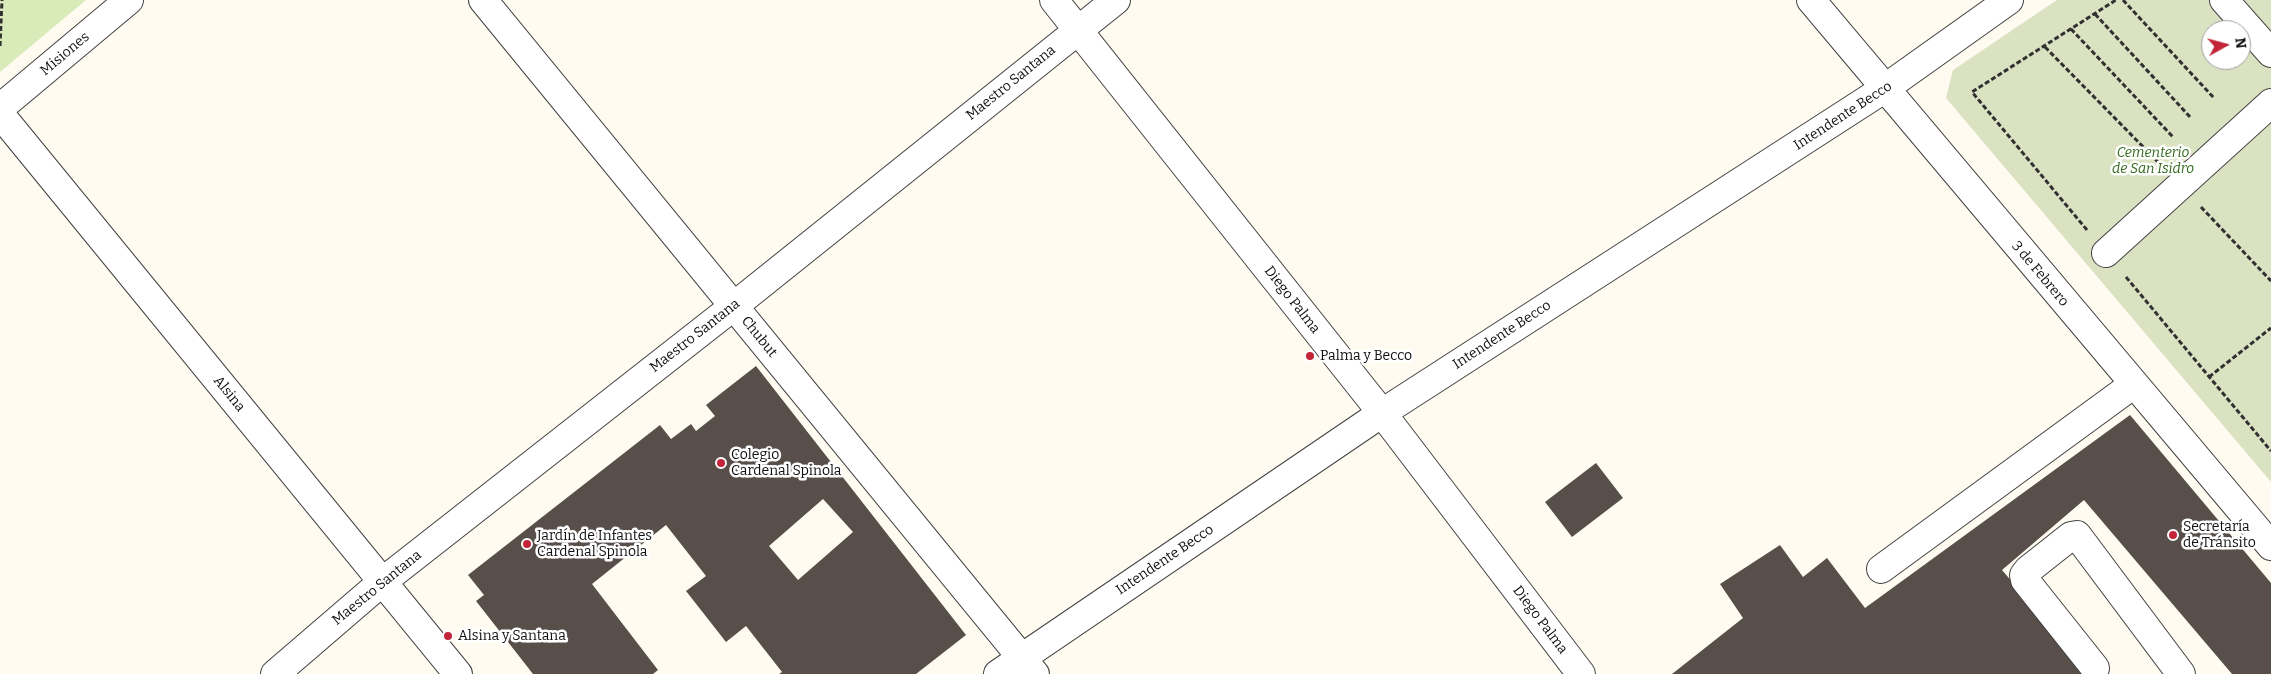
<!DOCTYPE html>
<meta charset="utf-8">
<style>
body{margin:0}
#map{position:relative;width:2271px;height:674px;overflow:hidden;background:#fffbf1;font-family:Bitter,serif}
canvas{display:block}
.north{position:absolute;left:2201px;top:20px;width:50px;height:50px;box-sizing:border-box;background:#fff;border:1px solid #9f9f9f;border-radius:50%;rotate:83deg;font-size:14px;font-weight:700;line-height:20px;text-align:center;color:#0f0f0f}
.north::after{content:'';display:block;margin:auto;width:18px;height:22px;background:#c2243a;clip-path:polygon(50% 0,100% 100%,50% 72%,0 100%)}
</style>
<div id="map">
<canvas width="2271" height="674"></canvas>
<div class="north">N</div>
</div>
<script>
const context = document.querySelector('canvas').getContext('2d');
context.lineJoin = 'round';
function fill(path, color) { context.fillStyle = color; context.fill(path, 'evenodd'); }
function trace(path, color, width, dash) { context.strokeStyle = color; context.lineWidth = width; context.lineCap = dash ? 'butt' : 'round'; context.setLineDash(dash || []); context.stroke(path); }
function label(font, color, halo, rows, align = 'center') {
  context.font = font + ' Bitter,serif'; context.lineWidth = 5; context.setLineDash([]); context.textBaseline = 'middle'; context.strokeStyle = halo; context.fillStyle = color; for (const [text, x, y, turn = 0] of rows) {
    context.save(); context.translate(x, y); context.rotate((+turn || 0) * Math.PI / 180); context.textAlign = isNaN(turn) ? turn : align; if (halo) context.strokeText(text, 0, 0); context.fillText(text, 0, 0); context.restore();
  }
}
const green = new Path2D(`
 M 0,0 L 86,0 L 0,72 Z`);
const cemetery = new Path2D(`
 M 2057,0 L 2271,0 L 2271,482 L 1946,98 L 1953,70 ZM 2211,30 L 2241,30 L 2241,60 L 2211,60 Z`);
const building = new Path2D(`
 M 756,366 L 966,635 L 916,674 L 779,674 L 782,672 L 746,626 L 726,642 L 686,591 L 706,576 L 666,525 L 592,584 L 658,670 L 653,674 L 533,674 L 476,601 L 484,595 L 468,575 L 660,425 L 671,439 L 691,424 L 696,431 L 715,416 L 706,405 ZM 823,499 L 853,532 L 798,580 L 769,546 Z
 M 2130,415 L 2271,583 L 2271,674 L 2232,674 L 2084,500 L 2002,570 L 2091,674 L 1672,674 L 1743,618 L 1720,584 L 1780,545 L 1803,577 L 1827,558 L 1865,608 Z
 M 1596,463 L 1623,498 L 1572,537 L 1545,502 Z`);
const path = new Path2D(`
 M 2123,0 L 2214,98
 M 2095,14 L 2191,118
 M 2071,29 L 2173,137
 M 0,46 L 2,0
 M 2045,47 L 2159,163
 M 2201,207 L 2271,281
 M 2087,230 L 1972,92 L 2116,0
 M 2126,277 L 2271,451
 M 2209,377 L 2271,328`);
const minor = new Path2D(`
 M 483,0 L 1035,674
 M 1054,0 L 1382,413 L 1581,674
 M 1811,0 L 2271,546
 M 2224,0 L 2271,53
 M 0,108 L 129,0
 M 0,114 L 458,674
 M 2106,253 L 2271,103
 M 1881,569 L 2134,384
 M 2095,668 L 2025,580 L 2024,575 L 2028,570 L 2071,536 L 2077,535 L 2181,674
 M 275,674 L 382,582 L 734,306 L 1116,0
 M 998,674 L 1382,413 L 1884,89 L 2009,0`);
const markers = [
 [1310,356,5,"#c2243a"],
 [721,463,5,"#c2243a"],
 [2173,535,5,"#c2243a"],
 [527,544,5,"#c2243a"],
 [448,636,5,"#c2243a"]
];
const streetNames = [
 ["Misiones",65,54,-40],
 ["Maestro Santana",1011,83,-39],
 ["Intendente Becco",1843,116,-33],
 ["3 de Febrero",2040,274,50],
 ["Diego Palma",1292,300,52],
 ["Intendente Becco",1502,335,-33],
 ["Maestro Santana",695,336,-38],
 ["Chubut",759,337,51],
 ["Alsina",229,394,51],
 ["Intendente Becco",1165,560,-34],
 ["Maestro Santana",377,588,-39],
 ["Diego Palma",1540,620,53]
];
const parkNames = [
 ["Cementerio",2153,153],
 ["de San Isidro",2153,169]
];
const poiNames = [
 ["Palma y Becco",1320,356],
 ["Colegio",731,455],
 ["Cardenal Spinola",731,471],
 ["Secretaría",2183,527],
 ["de Tránsito",2183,543],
 ["Jardín de Infantes",537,536],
 ["Cardenal Spinola",537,552],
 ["Alsina y Santana",458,636]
];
fill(green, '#d8ebb9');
fill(cemetery, '#dae2c1');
fill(building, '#584f4b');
trace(minor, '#424242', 30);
trace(path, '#313131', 3, [5, 2.5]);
trace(minor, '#fff', 28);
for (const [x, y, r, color] of markers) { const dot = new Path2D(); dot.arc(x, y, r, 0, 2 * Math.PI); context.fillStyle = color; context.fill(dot); trace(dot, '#fff', 2); }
label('14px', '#0f0f0f', '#fff', streetNames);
label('italic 14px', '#34691d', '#fff', parkNames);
label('14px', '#0f0f0f', '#fff', poiNames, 'left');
</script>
